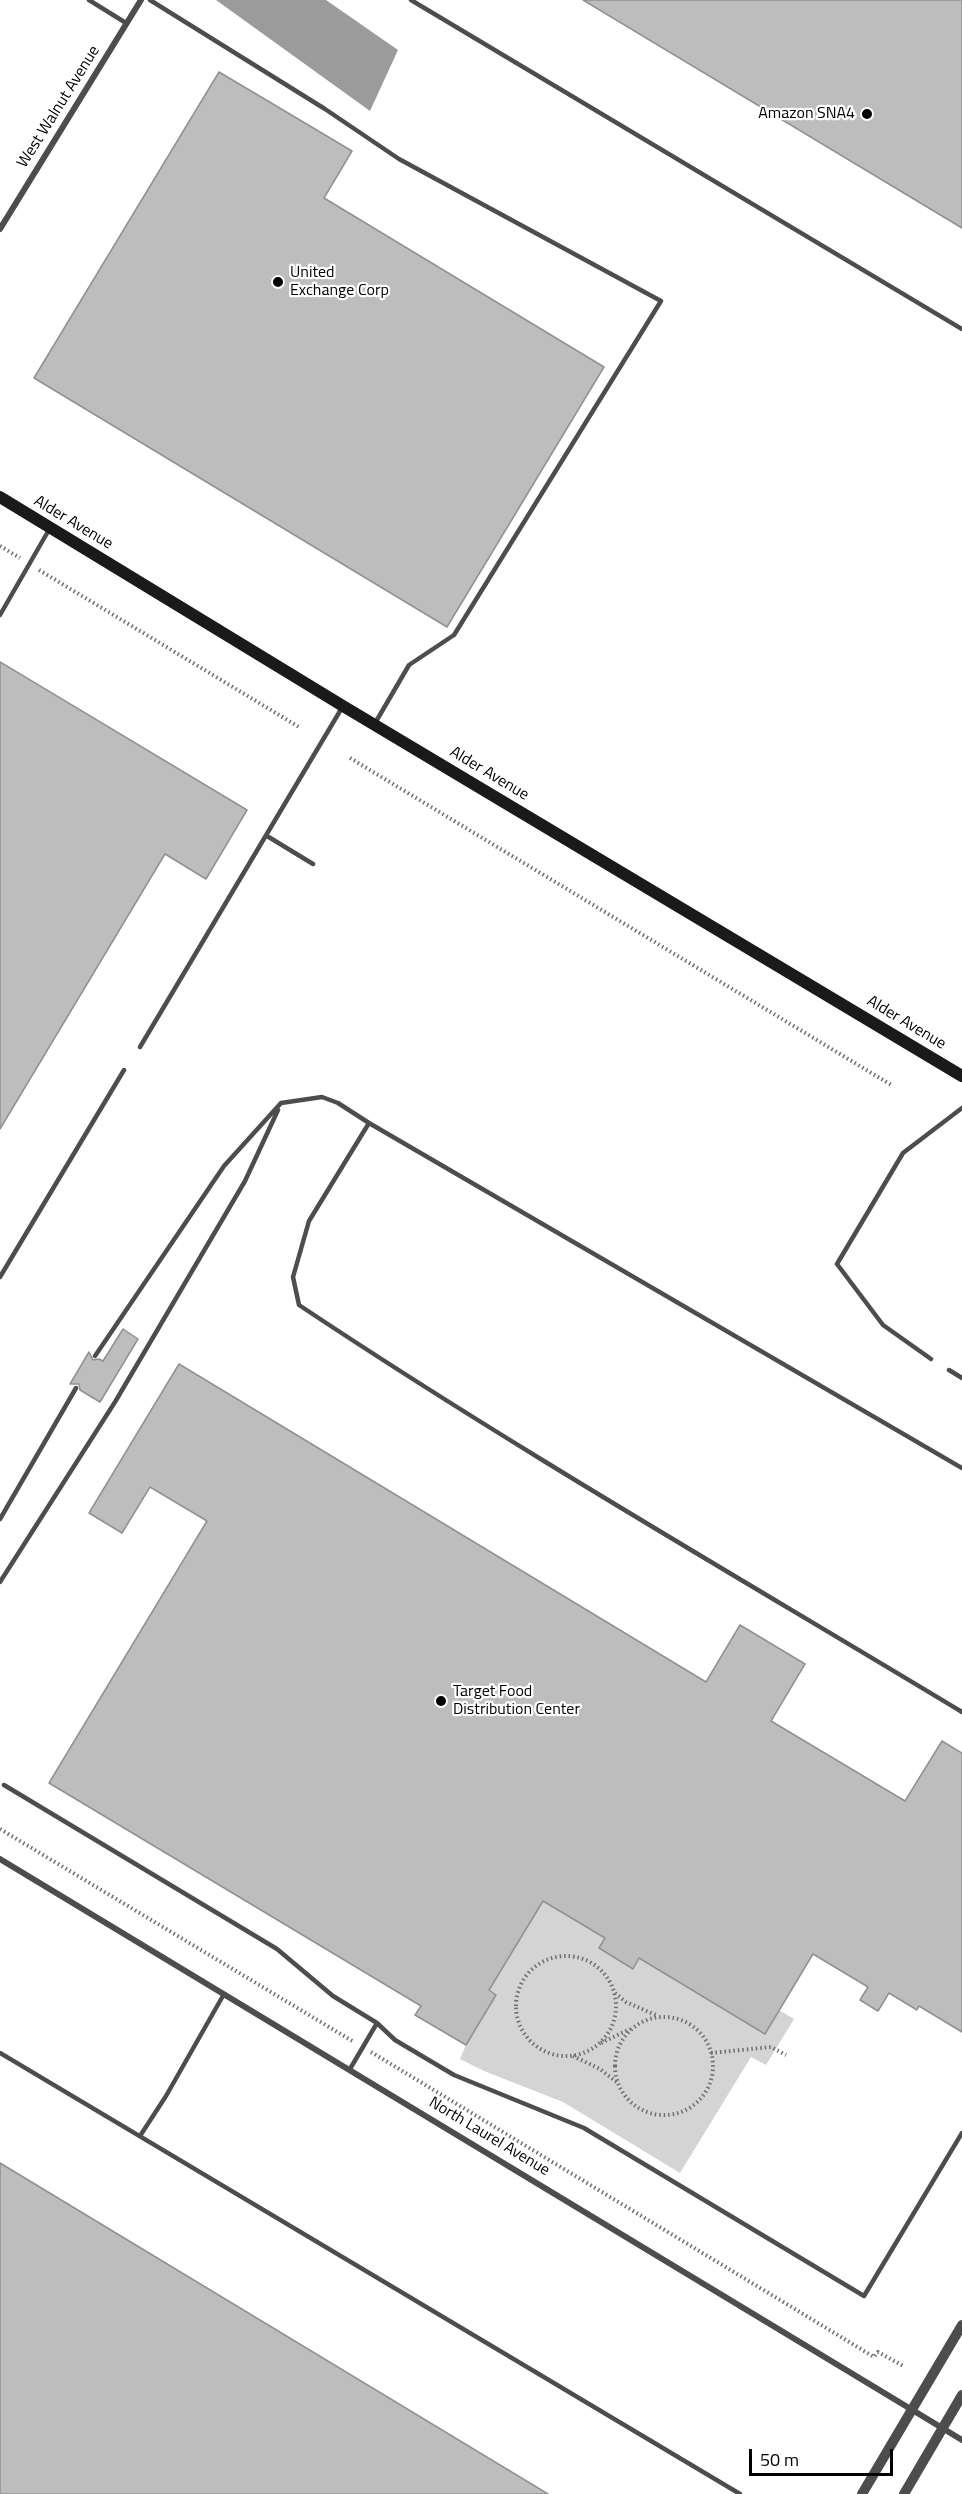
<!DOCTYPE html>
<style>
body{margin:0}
#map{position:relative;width:962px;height:2494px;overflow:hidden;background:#fff;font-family:"Titillium Web",sans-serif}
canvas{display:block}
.scale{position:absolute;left:749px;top:2449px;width:144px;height:27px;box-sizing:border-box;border:3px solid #000;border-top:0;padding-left:8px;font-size:18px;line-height:21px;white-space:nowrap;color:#000;-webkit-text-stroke:4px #fff;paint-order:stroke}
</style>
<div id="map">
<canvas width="962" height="2494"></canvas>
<div class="scale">50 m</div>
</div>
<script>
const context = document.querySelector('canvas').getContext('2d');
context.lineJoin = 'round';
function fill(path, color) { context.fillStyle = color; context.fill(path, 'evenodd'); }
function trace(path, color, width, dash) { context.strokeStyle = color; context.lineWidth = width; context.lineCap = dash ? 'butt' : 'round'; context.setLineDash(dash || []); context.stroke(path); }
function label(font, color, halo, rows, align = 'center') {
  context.font = font + ' "Titillium Web",sans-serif'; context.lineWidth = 4.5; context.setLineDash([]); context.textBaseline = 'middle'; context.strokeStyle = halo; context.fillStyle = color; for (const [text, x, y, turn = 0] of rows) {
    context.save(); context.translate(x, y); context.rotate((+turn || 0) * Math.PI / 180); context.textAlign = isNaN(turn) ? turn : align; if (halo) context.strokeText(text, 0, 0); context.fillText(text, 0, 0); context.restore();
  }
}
const green = new Path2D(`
 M 543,1901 L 605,1938 L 599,1948 L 632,1968 L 639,1958 L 779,2010 L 794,2019 L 766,2065 L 751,2057 L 680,2173 L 563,2102 L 484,2071 L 460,2059 L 466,2045 L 496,1995 L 489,1990 Z`);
const water = new Path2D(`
 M 216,0 L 326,0 L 398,50 L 370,111 Z`);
const building = new Path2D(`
 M 583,0 L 962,0 L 962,228 Z
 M 219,72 L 352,151 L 324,198 L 604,367 L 447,627 L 34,378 Z
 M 0,662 L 247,810 L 206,879 L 165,854 L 0,1129 Z
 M 123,1329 L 138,1339 L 100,1402 L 80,1390 L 79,1384 L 70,1384 L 89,1352 L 93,1360 L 99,1359 L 103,1361 Z
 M 179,1364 L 706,1682 L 740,1625 L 805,1664 L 771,1721 L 905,1801 L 942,1741 L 962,1753 L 962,2032 L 919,2006 L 917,2010 L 889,1993 L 878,2011 L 860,2000 L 868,1987 L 813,1954 L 765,2034 L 639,1958 L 633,1969 L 599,1948 L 605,1938 L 543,1901 L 489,1990 L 496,1995 L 466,2045 L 415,2015 L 421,2006 L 49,1783 L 207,1521 L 150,1487 L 122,1533 L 89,1513 Z
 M 0,2163 L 548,2494 L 0,2494 Z`);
const path = new Path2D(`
 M 0,546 L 20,558
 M 39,570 L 299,727
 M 350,758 L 893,1086
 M 0,1829 L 354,2042
 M516 2006a50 50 0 1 1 100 0a50 50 0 1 1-100 0Z
 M 615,1993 L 626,2002 L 658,2016
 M615 2066a49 49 0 1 1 98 0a49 49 0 1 1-98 0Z
 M 601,2043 L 630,2029
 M 371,2052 L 874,2357 L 878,2352 L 905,2367
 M 711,2053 L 771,2047 L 786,2055
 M 573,2056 L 600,2069 L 618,2083`);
const service = new Path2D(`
 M 89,0 L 126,23
 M 150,0 L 325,109 L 399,159 L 661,301 L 454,635 L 409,665 L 374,725
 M 411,0 L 962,329
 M 0,615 L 50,528
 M 267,836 L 313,864
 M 140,1047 L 343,706
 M 369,1123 L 962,1468
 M 0,1277 L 124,1070
 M 95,1356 L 224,1166 L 281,1103 L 322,1097 L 338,1103 L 369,1123 L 309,1221 L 293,1277 L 299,1305 C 515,1449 740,1578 962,1712
 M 931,1359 L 883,1325 L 837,1264 L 903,1153 L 962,1108
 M 949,1370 L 962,1378
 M 0,1519 L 76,1388
 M 0,1582 L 115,1402 L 245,1181 L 278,1110
 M 4,1785 L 277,1949 L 333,1996 L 377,2023 L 395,2040 L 454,2075 L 584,2128 L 864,2296 L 962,2133
 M 0,2053 L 740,2494
 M 350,2069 L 377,2023
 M 140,2136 L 166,2096 L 224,1994`);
const minor = new Path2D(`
 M 0,229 L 141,0
 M 0,1859 L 962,2440`);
const tertiary = new Path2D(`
 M 862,2494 L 962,2325
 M 904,2494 L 962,2395`);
const secondary = new Path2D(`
 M 0,497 L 343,706 L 962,1076`);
const markers = [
 [867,114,6,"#000"],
 [278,282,6,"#000"],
 [441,1701,6,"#000"]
];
const streetNames = [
 ["West Walnut Avenue",59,107,-58],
 ["Alder Avenue",73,523,31],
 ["Alder Avenue",489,774,31],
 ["Alder Avenue",906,1023,31],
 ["North Laurel Avenue",489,2137,31]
];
const poiNames = [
 ["Amazon SNA4",855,114,"right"],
 ["United",290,273],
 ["Exchange Corp",290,291],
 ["Target Food",453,1692],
 ["Distribution Center",453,1710]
];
fill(green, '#d4d4d4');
fill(water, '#9b9b9b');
fill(building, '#bdbdbd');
trace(building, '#919191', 1.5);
trace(path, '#6f6f6f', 4, [1.5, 3]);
trace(service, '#4d4d4d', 4.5);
trace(minor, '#4d4d4d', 6);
trace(tertiary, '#4d4d4d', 10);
trace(secondary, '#1a1a1a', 12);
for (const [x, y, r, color] of markers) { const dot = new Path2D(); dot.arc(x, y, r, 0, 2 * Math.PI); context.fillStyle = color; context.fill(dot); trace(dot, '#fff', 2); }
label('16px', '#000', '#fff', streetNames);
label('16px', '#000', '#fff', poiNames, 'left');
</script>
